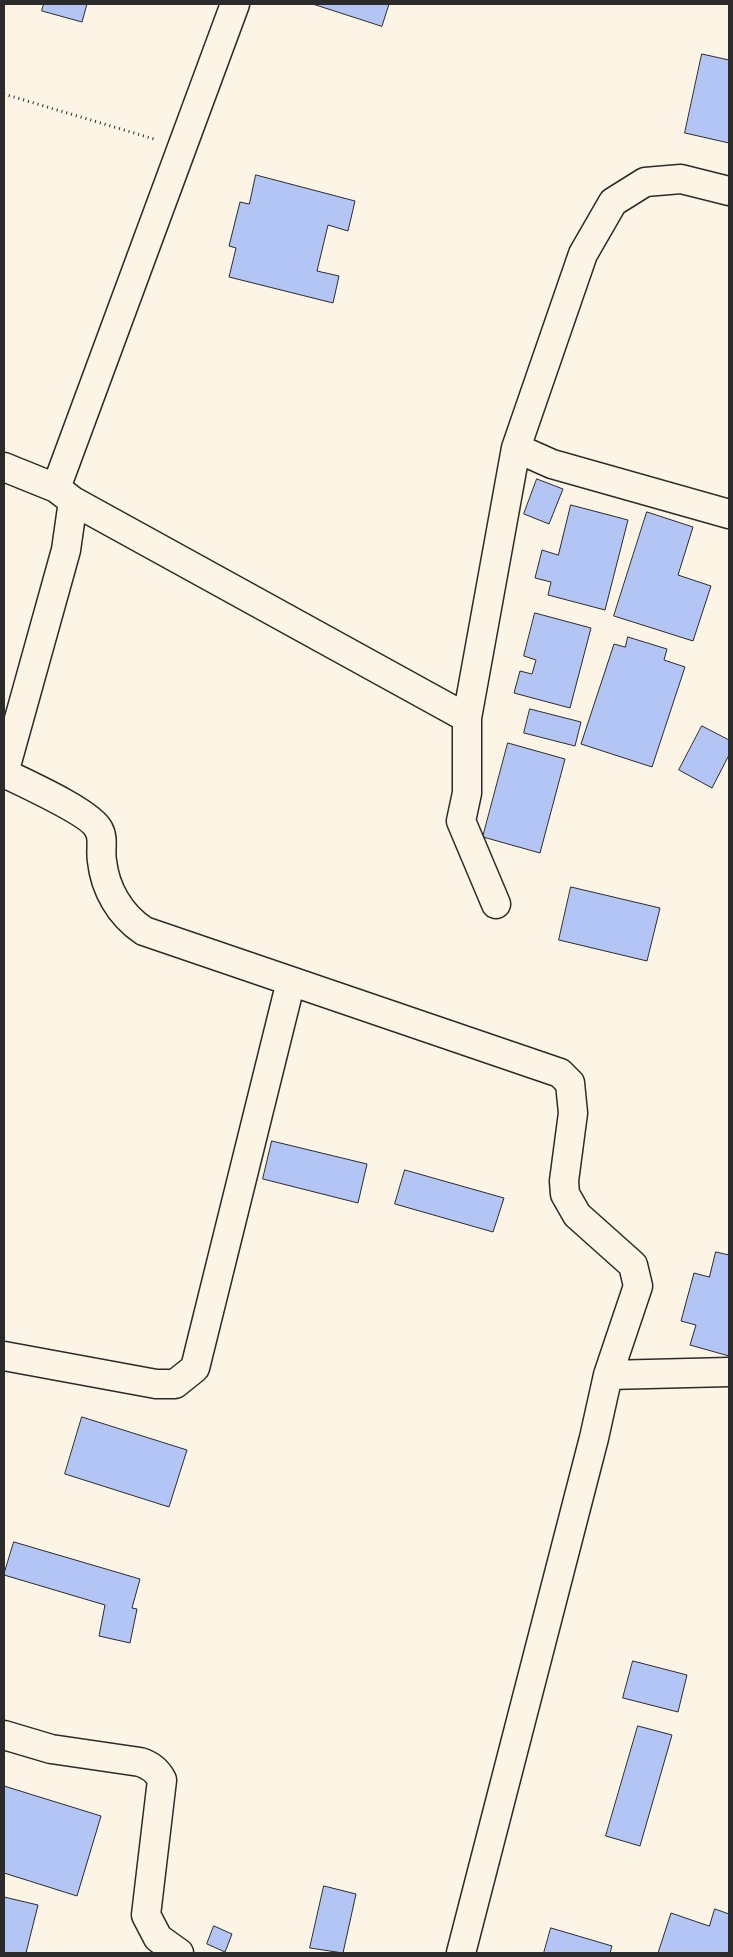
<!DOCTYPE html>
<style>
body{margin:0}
#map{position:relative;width:733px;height:1957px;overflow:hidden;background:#fcf5e5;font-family:"Balsamiq Sans",sans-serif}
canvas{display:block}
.frame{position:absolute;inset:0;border:5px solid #2b2b2b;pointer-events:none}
</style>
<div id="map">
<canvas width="733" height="1957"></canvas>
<div class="frame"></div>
</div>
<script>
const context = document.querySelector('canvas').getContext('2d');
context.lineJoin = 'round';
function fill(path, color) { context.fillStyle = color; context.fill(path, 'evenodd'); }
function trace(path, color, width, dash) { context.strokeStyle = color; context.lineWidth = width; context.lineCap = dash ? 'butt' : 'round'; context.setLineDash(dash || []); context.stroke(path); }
const building = new Path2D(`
 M 44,4 L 87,4 L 82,22 L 42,11 Z
 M 313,4 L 389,4 L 382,26 Z
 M 702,54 L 729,60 L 729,143 L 685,133 Z
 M 256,175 L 355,201 L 348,231 L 328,225 L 317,271 L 339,276 L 333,303 L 229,277 L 236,248 L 229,246 L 240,202 L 249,204 Z
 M 537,479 L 563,489 L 549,524 L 524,514 Z
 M 571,505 L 628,520 L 605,610 L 548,595 L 551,582 L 535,578 L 542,550 L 558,555 Z
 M 647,512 L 693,527 L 678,575 L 711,586 L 693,641 L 614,616 Z
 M 535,613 L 591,628 L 570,708 L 514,693 L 520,671 L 532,674 L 536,660 L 524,656 Z
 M 628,637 L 667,649 L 664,660 L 685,667 L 652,767 L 581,744 L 614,644 L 625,647 Z
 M 530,709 L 581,722 L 575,746 L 524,733 Z
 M 702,726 L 729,740 L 729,755 L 712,788 L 679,770 Z
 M 508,743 L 565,759 L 540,853 L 483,837 Z
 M 571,887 L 660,908 L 647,961 L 559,940 Z
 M 272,1141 L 367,1164 L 358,1203 L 263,1179 Z
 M 405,1170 L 504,1198 L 493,1232 L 395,1204 Z
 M 716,1252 L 729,1255 L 729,1356 L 690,1345 L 696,1325 L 681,1321 L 694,1273 L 709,1277 Z
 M 82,1417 L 187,1450 L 169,1507 L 65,1474 Z
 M 14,1542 L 140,1579 L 132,1608 L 137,1609 L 130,1643 L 99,1636 L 105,1605 L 4,1575 Z
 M 633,1661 L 687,1675 L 678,1712 L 623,1698 Z
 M 638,1726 L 672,1735 L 640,1846 L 606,1836 Z
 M 4,1786 L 101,1816 L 77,1896 L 4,1873 Z
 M 324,1886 L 356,1894 L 343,1953 L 310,1948 Z
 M 4,1897 L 38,1905 L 26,1953 L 4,1953 Z
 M 715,1909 L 729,1914 L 729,1953 L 658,1953 L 671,1913 L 709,1926 Z
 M 214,1926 L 232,1934 L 225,1952 L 207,1944 Z
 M 551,1928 L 612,1946 L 610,1953 L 544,1953 Z`);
const path = new Path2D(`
 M 4,94 L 154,139`);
const street = new Path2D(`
 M 729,191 L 681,179 L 645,182 L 613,202 L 583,254 L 516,448 L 552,464 L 729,514
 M 4,467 L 56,488 L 73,501 L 66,550 L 4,773 C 22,782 92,813 99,830 C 104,839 100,851 102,861 C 105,889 120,915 144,931 L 560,1073 L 570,1083 L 573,1113 L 564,1181 L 565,1194 L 577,1215 L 633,1265 L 638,1286 L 608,1375 L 594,1438 L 461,1953
 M 56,488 L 235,4
 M 73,501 L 467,718
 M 496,904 L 461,821 L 467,793 L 467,718 L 516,448
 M 4,1356 L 156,1384 L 175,1384 L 195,1368 L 291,981
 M 608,1375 L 729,1372
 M 4,1735 L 51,1749 L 140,1762 C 150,1765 157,1770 162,1780 L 146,1915 L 158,1938 L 179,1953`);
fill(building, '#b2c5f4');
trace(building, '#2b2b2b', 1);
trace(street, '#2b2b2b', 31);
trace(path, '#2b2b2b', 3, [1, 4]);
trace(street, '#fcf5e5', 28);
</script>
